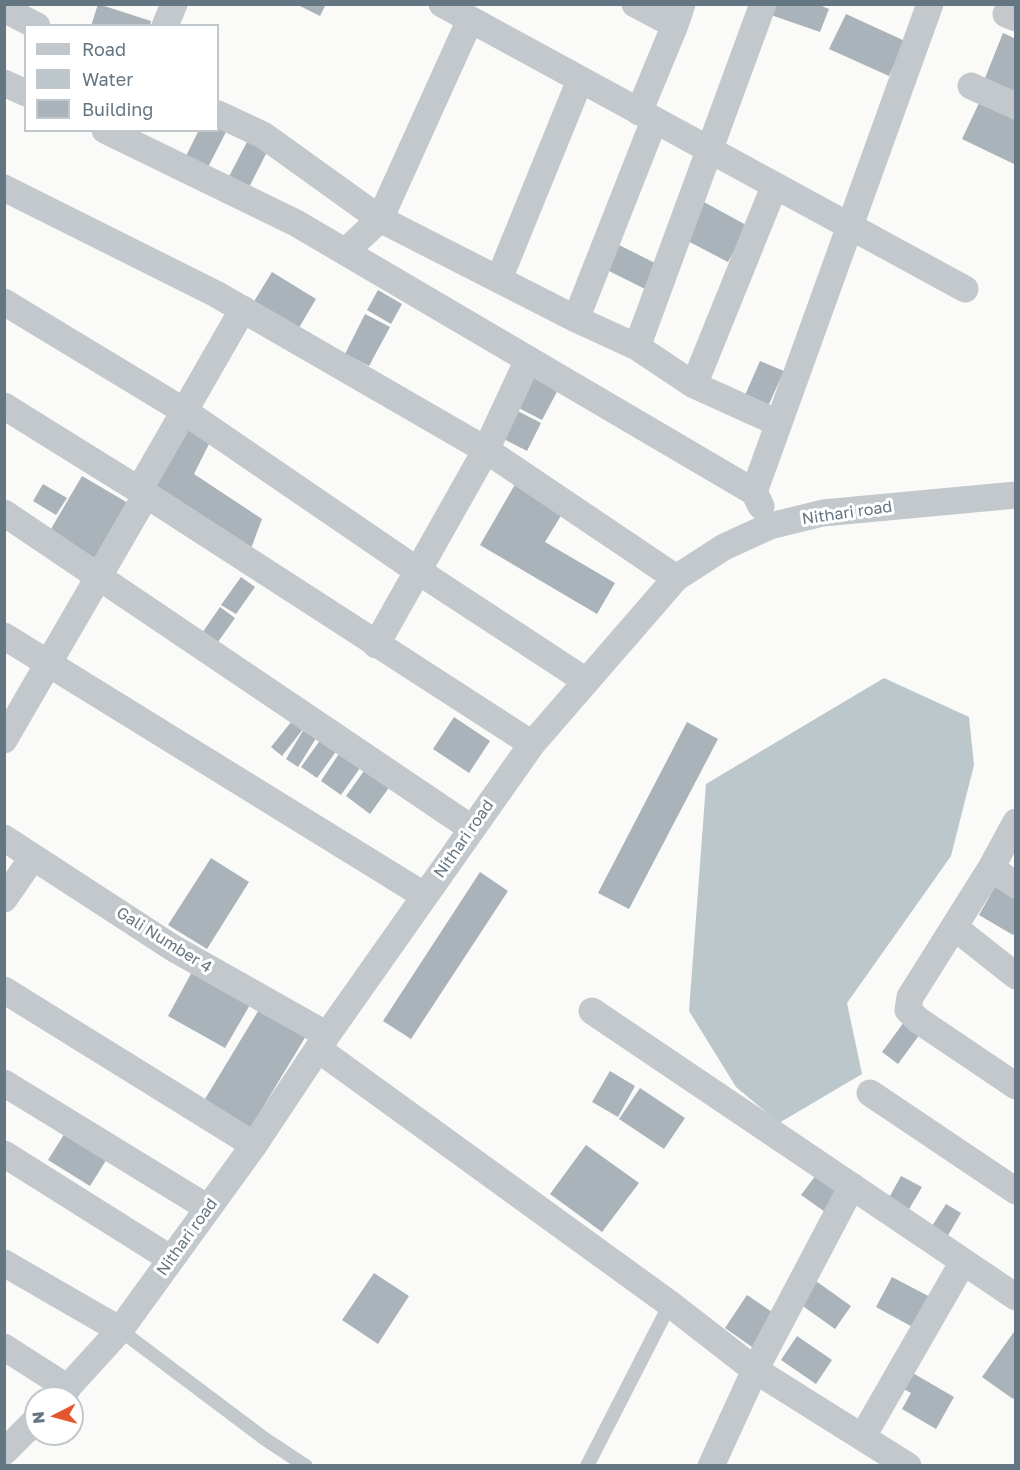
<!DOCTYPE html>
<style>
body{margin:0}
#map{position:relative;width:1020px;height:1470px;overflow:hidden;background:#fafaf8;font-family:"Golos Text",sans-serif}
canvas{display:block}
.frame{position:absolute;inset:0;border:6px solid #657683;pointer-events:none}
.legend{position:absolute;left:24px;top:24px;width:195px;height:108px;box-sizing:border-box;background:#fff;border:2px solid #c1c8cd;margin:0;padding:8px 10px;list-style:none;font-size:18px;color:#657683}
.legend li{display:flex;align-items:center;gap:12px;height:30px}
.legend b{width:30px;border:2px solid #c1c8cd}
.north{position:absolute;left:24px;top:1386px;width:60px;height:60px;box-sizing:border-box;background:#fff;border:2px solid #c1c8cd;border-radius:50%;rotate:264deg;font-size:16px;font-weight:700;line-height:24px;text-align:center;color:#657683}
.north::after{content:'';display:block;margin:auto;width:21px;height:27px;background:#e4572e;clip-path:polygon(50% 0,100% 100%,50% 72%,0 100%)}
</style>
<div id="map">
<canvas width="1020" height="1470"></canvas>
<div class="frame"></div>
<ul class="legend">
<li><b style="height:8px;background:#c3c8cc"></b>Road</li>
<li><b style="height:16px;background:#bbc7cb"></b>Water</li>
<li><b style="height:16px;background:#aab3b9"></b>Building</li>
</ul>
<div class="north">N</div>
</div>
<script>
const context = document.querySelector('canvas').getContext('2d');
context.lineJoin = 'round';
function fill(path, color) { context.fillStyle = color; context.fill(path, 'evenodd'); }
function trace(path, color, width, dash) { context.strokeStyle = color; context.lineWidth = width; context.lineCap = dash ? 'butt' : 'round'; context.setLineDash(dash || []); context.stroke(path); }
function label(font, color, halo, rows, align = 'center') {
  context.font = font + ' "Golos Text",sans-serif'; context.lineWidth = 6; context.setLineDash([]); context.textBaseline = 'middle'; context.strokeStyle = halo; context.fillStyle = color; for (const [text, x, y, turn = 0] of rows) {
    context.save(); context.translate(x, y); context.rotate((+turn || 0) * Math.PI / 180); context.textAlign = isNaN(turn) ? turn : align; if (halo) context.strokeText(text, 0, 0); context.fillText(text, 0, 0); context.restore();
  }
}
const water = new Path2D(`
 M 884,678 L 969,717 L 974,765 L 951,856 L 847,1003 L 862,1074 L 779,1123 L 736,1087 L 689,1011 L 706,784 Z`);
const building = new Path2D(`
 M 98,4 L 151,21 L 150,26 L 91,26 Z
 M 296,4 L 326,4 L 320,16 Z
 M 771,4 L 817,4 L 829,9 L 820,32 L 768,14 Z
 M 846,14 L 905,41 L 889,76 L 829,49 Z
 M 1003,33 L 1016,39 L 1016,97 L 983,83 Z
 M 980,101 L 1016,118 L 1016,165 L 962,139 Z
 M 218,123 L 228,128 L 205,173 L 183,162 L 199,130 L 218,130 Z
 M 248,140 L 268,150 L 244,197 L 224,186 Z
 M 702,201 L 748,226 L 728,262 L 682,238 Z
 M 615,243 L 659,265 L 647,290 L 603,268 Z
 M 272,272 L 316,299 L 297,331 L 253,303 Z
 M 378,290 L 402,304 L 391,324 L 367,310 Z
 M 365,314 L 390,327 L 369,366 L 345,354 Z
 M 760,361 L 784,371 L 765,413 L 742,402 Z
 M 528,371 L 559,388 L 542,420 L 511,404 Z
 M 510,407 L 541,423 L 527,451 L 496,435 Z
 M 183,425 L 211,440 L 194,474 L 262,519 L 249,554 L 150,488 Z
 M 82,476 L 128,503 L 94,562 L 48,534 Z
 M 517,481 L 565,509 L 545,542 L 615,583 L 597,614 L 480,545 Z
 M 43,484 L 67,498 L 56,515 L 33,501 Z
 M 241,577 L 255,587 L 236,614 L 221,605 Z
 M 220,607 L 235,618 L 213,649 L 198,639 Z
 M 296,716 L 320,732 L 298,767 L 286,759 L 307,724 L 282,756 L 271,747 Z
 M 454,717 L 490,741 L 469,773 L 433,749 Z
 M 687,722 L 718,739 L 629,909 L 598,893 Z
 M 326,732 L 342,743 L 317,778 L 301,767 Z
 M 344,746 L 365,761 L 341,795 L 321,781 Z
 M 369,764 L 393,782 L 370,814 L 346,796 Z
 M 211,858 L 249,882 L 207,949 L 168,925 Z
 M 480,872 L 508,891 L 411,1039 L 383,1021 Z
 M 996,885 L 1016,897 L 1016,930 L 1013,935 L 979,915 Z
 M 193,970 L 251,1003 L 225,1048 L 168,1016 Z
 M 260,1008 L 306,1036 L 248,1132 L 202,1104 Z
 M 904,1022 L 920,1034 L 898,1064 L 882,1052 Z
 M 610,1071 L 635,1086 L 618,1117 L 592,1102 Z
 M 640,1088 L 685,1118 L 664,1149 L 619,1119 Z
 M 68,1128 L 110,1154 L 90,1186 L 48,1160 Z
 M 586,1145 L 639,1183 L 602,1232 L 550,1194 Z
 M 816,1175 L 846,1195 L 831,1216 L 801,1195 Z
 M 901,1176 L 922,1187 L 905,1216 L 885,1205 Z
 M 946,1204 L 961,1213 L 943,1244 L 927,1234 Z
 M 374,1273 L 409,1296 L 378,1344 L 342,1320 Z
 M 892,1277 L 934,1299 L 918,1330 L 876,1307 Z
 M 816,1281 L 851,1306 L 835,1329 L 800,1304 Z
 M 747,1295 L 775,1314 L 752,1347 L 725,1328 Z
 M 1016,1329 L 1016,1395 L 1013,1399 L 982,1377 Z
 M 797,1336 L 832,1360 L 816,1384 L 781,1360 Z
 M 911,1372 L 954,1397 L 936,1429 L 902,1409 L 911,1393 L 902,1388 Z`);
const lane = new Path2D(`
 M 120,1330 L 265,1439 L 306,1466
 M 587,1466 L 670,1304`);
const street = new Path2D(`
 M 442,4 L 965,289
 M 635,4 L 675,25
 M 4,9 L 37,26
 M 1006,14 L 1016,18
 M 165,26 L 174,4
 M 4,83 L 26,93
 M 971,86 L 1016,106
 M 639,112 L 675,25 L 682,4
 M 218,114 L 263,135 L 380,219 L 576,319 L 637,347 L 694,385 L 778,423
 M 105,130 L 296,223 L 754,492
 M 4,188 L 216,294 L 486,450 L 676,578
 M 345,252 L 380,219 L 470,20
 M 499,279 L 580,80
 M 4,302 L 184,411 L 418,571 L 586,681
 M 576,319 L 654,121
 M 637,347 L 763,4
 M 694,385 L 774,187
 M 4,406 L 139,490 L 532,744
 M 139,490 L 243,309
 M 761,506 L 754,492 L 930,4
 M 4,513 L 471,828
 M 4,636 L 425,896
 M 376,645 L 486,450 L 528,360
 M 4,740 L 146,495
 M 1016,822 L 991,868 L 910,997 L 908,1010 L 918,1020 L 1016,1086
 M 4,838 L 173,948 L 327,1035
 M 991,868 L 1016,885
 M 4,899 L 33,857
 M 954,927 L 1016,976
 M 4,990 L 254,1145
 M 592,1011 L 1016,1297
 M 318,1049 L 670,1304 L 755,1370 L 908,1466
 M 4,1083 L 208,1208
 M 870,1093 L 1016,1191
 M 4,1154 L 171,1259
 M 4,1263 L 120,1330
 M 4,1347 L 68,1388
 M 58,1398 L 120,1330 L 254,1145 L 327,1035 L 532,744 L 676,578 L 724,547 L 770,526 L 823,513 L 1016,495
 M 863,1436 L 963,1262
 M 4,1452 L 36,1420
 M 711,1466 L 755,1370 L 852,1186`);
const streetNames = [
 ["Nithari road",847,513,-8],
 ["Nithari road",464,839,-55],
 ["Gali Number 4",164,940,32],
 ["Nithari road",187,1237,-54]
];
fill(water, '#bbc7cb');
fill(building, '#aab3b9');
trace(lane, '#c3c8cc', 14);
trace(street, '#c3c8cc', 27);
label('16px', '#657683', '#fff', streetNames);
</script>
